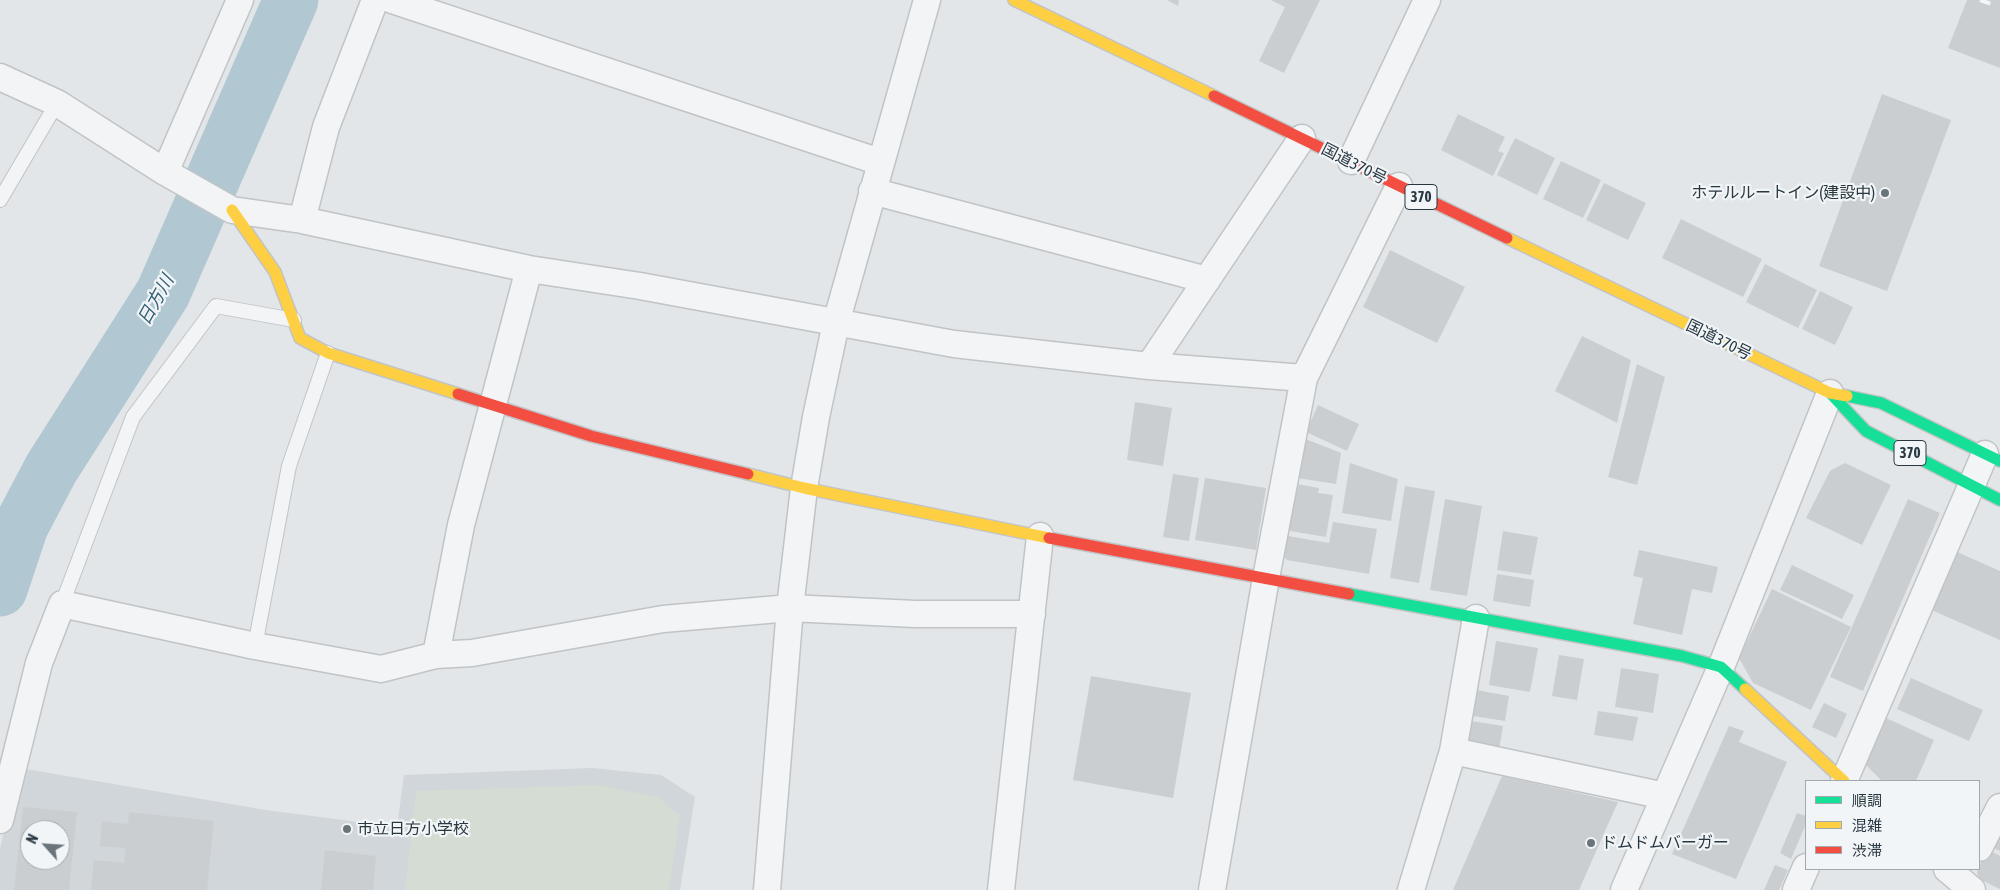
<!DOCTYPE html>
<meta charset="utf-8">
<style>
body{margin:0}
#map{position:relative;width:2000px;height:890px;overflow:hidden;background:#e3e6e8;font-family:"Asap Condensed","Noto Sans JP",sans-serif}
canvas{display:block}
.legend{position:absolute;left:1805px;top:780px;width:175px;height:90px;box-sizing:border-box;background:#f1f5f7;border:1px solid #a1a9ae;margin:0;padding:6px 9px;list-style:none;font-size:15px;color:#293741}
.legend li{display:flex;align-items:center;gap:10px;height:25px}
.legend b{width:25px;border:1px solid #a1a9ae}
.north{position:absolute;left:20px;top:820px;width:50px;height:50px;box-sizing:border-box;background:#f1f5f7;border:1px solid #a1a9ae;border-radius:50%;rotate:296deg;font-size:14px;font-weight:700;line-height:20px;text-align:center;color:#293741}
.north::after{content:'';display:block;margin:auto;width:18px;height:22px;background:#6a747b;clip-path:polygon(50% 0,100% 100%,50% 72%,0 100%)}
</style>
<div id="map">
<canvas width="2000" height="890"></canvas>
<ul class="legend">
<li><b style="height:6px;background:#16e098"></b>順調</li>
<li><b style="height:6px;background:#ffcf43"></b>混雑</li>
<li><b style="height:6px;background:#f24e42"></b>渋滞</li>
</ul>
<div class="north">N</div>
</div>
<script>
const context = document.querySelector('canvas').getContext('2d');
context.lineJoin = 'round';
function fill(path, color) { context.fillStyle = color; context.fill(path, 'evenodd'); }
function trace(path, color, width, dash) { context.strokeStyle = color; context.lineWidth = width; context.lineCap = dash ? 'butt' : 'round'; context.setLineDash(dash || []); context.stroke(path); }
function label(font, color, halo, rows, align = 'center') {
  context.font = font + ' "Asap Condensed","Noto Sans JP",sans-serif'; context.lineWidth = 4.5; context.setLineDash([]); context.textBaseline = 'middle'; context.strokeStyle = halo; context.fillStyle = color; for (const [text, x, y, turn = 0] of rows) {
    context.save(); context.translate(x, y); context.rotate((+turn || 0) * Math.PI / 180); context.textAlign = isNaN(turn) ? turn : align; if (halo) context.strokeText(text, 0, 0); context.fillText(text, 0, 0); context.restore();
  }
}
const built = new Path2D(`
 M 20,768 L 266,810 L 397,827 L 404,775 L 592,768 L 661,775 L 695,797 L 680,890 L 0,890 L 0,848 ZM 30,830 L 60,830 L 60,860 L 30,860 Z`);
const green = new Path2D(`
 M 598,785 L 658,797 L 680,816 L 669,890 L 405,890 L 416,791 Z`);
const river = new Path2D(`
 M 0,589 L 21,526 L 51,469 L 163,293 L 291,0`);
const building = new Path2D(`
 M 1167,0 L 1179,0 L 1178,6 Z
 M 1271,0 L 1320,0 L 1284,73 L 1259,61 L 1285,7 Z
 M 1967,0 L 2000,0 L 2000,68 L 1948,48 Z
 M 1882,94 L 1951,120 L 1887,291 L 1819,266 Z
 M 1458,114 L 1505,137 L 1498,151 L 1504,153 L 1493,176 L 1441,150 Z
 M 1515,138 L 1555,158 L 1537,195 L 1497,175 Z
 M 1561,161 L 1601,180 L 1583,218 L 1543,199 Z
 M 1604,183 L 1646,203 L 1628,240 L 1586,220 Z
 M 1681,219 L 1762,259 L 1743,297 L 1662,258 Z
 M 1390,250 L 1465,287 L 1437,343 L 1363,307 Z
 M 1765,264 L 1817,290 L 1798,328 L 1746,302 Z
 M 1820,291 L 1853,307 L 1835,345 L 1802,329 Z
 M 1582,336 L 1631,360 L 1617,423 L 1555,391 Z
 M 1637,364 L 1665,377 L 1637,485 L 1608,477 Z
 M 1135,402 L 1172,408 L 1163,466 L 1127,460 Z
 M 1318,405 L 1359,424 L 1347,451 L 1306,432 Z
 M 1303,438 L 1341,453 L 1336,484 L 1297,478 Z
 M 1350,463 L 1398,479 L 1391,521 L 1342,513 Z
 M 1845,463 L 1891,485 L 1862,545 L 1806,518 L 1830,471 Z
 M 1173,474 L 1199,478 L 1189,541 L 1163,537 Z
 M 1205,478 L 1266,488 L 1256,550 L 1195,540 Z
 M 1291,483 L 1319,488 L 1318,493 L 1333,495 L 1326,537 L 1284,530 Z
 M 1405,486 L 1435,491 L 1419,583 L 1390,578 Z
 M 1445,499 L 1482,506 L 1467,596 L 1430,590 Z
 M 1908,499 L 1940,513 L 1863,691 L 1830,677 Z
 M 1333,522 L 1377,529 L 1369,574 L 1287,560 L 1280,552 L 1282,535 L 1329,543 Z
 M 1503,531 L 1538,537 L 1531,575 L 1497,570 Z
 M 1639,550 L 1718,567 L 1712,593 L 1692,589 L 1682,635 L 1633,624 L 1643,578 L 1633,576 Z
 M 1955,551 L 2000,571 L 2000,640 L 1929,609 Z
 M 1792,565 L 1854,595 L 1842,619 L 1780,590 Z
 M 1497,574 L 1534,580 L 1530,607 L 1493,601 Z
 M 1772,589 L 1851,627 L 1811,710 L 1753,683 L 1739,658 Z
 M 1496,641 L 1538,648 L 1530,692 L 1489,685 Z
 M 1559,655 L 1584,659 L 1577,700 L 1552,696 Z
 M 1621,668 L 1659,674 L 1653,713 L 1615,707 Z
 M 1091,676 L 1191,693 L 1173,798 L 1073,780 Z
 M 1911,678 L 1983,710 L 1969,741 L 1897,709 Z
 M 1471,689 L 1509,696 L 1505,721 L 1467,715 Z
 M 1824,703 L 1847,714 L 1836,738 L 1812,727 Z
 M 1598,711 L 1638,717 L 1633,741 L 1594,735 Z
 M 1886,718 L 1934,740 L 1916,781 L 1882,781 L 1865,764 Z
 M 1465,720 L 1503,726 L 1499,750 L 1461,744 Z
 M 1729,726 L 1744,731 L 1739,742 L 1787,762 L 1736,879 L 1672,854 Z
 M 1502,776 L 1618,802 L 1579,890 L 1453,890 Z
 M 23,807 L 77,812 L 69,890 L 14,890 ZM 30,830 L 60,830 L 60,860 L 30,860 Z
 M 129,812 L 214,821 L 207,890 L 91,890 L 94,860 L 124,863 L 126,848 L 100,846 L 102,821 L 128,824 Z
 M 1797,813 L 1806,816 L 1806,824 L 1791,859 L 1780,853 Z
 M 2000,826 L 2000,851 L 1990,846 Z
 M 1987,849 L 2000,856 L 2000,889 L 1979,879 L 1977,872 Z
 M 325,850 L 376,856 L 373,890 L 321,890 Z
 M 1775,865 L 1788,870 L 1779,890 L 1764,890 Z`);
const lane = new Path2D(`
 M 0,200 L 57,103
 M 62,604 L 133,417 L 216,306 L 294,320
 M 255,646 L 289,466 L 328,353`);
const street = new Path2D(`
 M 392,0 L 880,162
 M 0,77 L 57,103 L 165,172 L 232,210 L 302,220 L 529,269 L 640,286 L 954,344 L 1149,366 L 1304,378 L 1399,186
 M 1351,161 L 1427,0
 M 165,172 L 240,0
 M 872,191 L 1207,280
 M 302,220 L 326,127 L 375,0
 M 1149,366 L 1302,138
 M 436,655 L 461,525 L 529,269
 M 1453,751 L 1665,796
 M 1844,781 L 1985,454
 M 0,820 L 39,663 L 62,604 L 255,646 L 381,669 L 436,655 L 472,653 L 663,619 L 790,608 L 915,614 L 1032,614
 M 1979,848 L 2000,807
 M 1947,869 L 1972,890
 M 767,890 L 790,608 L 804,488 L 816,417 L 836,323 L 927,0
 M 1001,890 L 1040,536
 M 1212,890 L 1266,578 L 1304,378
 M 1411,890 L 1453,751 L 1476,618
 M 1624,890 L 1721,667 L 1830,393
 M 1796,890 L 1806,867`);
const fast = new Path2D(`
 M 1830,393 L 1866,431 L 2000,500
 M 1847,396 L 1881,403 L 2000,461
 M 1349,594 L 1682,656 L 1721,667 L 1745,689`);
const slow = new Path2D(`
 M 1014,0 L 1214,96
 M 232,210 L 275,272 L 300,338 L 328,353 L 458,394
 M 1507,238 L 1830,393 L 1847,396
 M 748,474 L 804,488 L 1049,538
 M 1745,689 L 1844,781`);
const jam = new Path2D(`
 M 1214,96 L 1507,238
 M 458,394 L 591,436 L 748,474
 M 1049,538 L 1349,594`);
const rail = new Path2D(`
 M 1980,0 L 2000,7`);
const markers = [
 [1885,193,5,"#6a747b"],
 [347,829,5,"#6a747b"],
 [1591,843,5,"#6a747b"]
];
const shields = [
 [1421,197,32],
 [1910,453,32]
];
const shieldNames = [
 ["370",1421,197],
 ["370",1910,453]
];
const streetNames = [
 ["国道370号",1354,164,27],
 ["国道370号",1719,340,26]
];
const poiNames = [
 ["ホテルルートイン(建設中)",1875,193,"right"],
 ["市立日方小学校",357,829],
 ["ドムドムバーガー",1601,843]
];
const waterNames = [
 ["日方川",156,300,-61]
];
fill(built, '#d1d6db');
fill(green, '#d5dcd3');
trace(river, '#b1c8d2', 55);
fill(building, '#cbced0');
trace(lane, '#c1c4c6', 16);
trace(street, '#c1c4c6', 29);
trace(fast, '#c1c4c6', 14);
trace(slow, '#c1c4c6', 14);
trace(jam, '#c1c4c6', 14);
trace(lane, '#f2f4f5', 14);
trace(street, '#f2f4f5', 26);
trace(fast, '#16e098', 11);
trace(slow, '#ffcf43', 11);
trace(jam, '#f24e42', 11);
trace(rail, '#cbced0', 5.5);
trace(rail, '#f1f5f7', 4, [11]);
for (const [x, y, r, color] of markers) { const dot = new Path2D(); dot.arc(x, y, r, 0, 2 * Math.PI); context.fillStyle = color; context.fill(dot); trace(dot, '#f1f5f7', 2); }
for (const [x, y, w] of shields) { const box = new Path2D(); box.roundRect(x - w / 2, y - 12.5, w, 25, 4); context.fillStyle = '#f1f5f7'; context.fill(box); trace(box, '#293741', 1); }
label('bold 15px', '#293741', null, shieldNames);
label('16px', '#293741', '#f1f5f7', streetNames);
label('16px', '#293741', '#f1f5f7', poiNames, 'left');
label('italic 18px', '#335e75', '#f1f5f7', waterNames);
</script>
